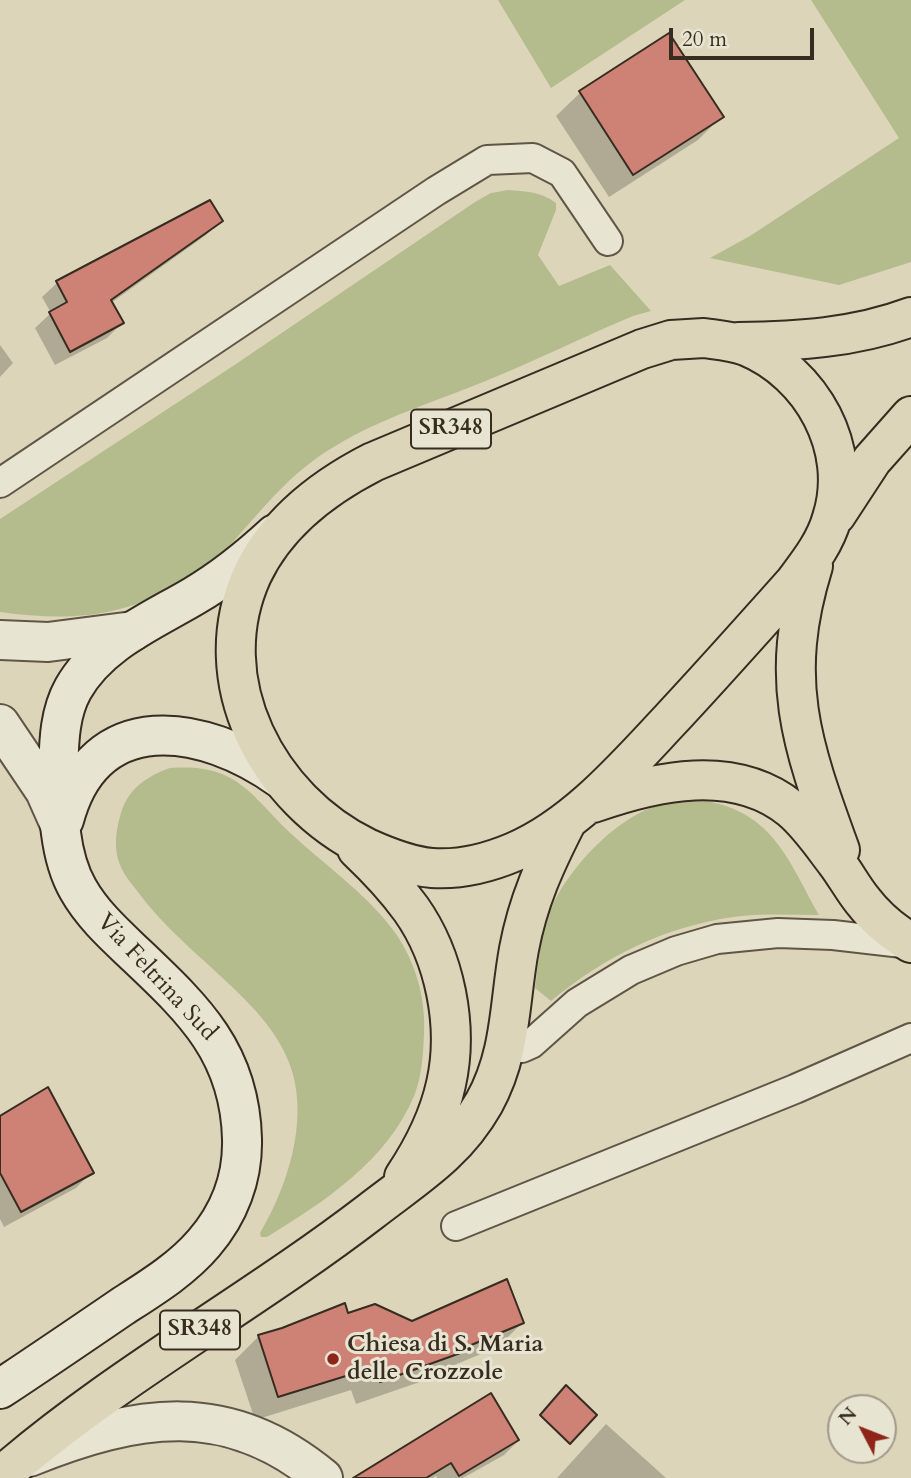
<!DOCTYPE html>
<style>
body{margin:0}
#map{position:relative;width:911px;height:1478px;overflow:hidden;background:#dcd5ba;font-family:Cardo,serif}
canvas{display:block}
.north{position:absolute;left:827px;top:1394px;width:70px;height:70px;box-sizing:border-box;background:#e8e4d2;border:2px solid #a19a8b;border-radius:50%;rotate:312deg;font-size:19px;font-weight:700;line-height:28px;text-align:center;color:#372c20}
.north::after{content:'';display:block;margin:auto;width:24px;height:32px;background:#8f2418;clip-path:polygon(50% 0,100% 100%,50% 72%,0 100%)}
.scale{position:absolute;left:669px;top:28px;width:145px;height:32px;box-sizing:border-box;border:4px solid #372c20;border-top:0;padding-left:9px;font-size:21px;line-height:24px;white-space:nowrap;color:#372c20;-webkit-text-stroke:5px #e8e4d2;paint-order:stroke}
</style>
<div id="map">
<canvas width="911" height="1478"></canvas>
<div class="north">N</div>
<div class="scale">20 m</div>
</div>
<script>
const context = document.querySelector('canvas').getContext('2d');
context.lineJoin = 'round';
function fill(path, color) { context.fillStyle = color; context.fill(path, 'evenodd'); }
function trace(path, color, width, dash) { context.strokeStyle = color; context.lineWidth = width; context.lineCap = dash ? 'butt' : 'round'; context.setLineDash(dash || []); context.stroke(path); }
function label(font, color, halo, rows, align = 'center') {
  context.font = font + ' Cardo,serif'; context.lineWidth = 6; context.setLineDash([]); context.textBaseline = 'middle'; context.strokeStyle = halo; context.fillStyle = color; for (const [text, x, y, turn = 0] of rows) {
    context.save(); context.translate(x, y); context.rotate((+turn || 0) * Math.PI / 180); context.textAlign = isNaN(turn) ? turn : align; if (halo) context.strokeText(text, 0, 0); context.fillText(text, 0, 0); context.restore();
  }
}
const green = new Path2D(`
 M 498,0 L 685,0 L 551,88 Z
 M 811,0 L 911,0 L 911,262 L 839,285 L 710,258 L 750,236 L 899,138 Z
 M 508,190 C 525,191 542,192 556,203 L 556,210 L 538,255 L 559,286 L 610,265 L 651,311 L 633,316 C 583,337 533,362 483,382 C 434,402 382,418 337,445 C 292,471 266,505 233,542 C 222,556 206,565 192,575 C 130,618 72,622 0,612 L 0,519 L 233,366 L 475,202 L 491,193 Z
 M 170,768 C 241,763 250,797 297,839 C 331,870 369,896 396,934 C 416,963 426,999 424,1034 C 423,1055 422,1077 414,1096 C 387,1161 324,1202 267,1237 L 261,1237 L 260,1233 C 287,1187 308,1124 292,1071 C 285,1048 270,1026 253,1008 C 217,969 173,938 141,896 C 134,886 124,876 120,865 C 113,849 116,829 121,813 C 128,789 147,776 170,768 Z
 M 706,801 C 774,813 789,862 819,915 C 791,915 762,913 733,917 C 664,927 604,957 551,1001 L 535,988 C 538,963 540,938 549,914 C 565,871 617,815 663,804 C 677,800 692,801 706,801 Z`);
const shadow = new Path2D(`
 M 669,35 L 721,117 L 698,140 L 609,197 L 556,116 L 580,93 Z
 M 209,203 L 220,221 L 206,235 L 111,303 L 122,323 L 107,338 L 55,365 L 35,328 L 51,313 L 42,297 L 57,283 Z
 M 0,345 L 13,363 L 0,377 Z
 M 0,1117 L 92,1172 L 76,1188 L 4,1227 L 0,1219 Z
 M 347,1315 L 412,1323 L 522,1323 L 498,1347 L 447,1368 L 440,1375 L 356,1404 L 351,1390 L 255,1420 L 235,1360 L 259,1336 Z
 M 490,1396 L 518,1441 L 504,1455 L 463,1478 L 437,1478 L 436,1476 L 433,1478 L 382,1478 Z
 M 606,1424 L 666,1478 L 557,1478 Z`);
const building = new Path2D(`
 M 669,33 L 724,117 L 633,175 L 579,91 Z
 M 210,200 L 223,221 L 111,300 L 124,323 L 70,352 L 49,312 L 67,302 L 56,281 Z
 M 48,1087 L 94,1173 L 21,1212 L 0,1173 L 0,1116 Z
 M 507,1279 L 524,1323 L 464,1348 L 466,1351 L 380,1382 L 375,1367 L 278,1397 L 258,1335 L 282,1328 L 345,1303 L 348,1313 L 375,1304 L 412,1321 Z
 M 566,1385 L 597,1415 L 570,1444 L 540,1415 Z
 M 491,1393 L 519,1440 L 459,1476 L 451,1463 L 426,1478 L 353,1478 Z`);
const lane = new Path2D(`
 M 0,483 L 436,191 L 487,160 L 533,158 L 562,173 L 608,241
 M 506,1047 L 522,1048 L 531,1044 L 577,1003 L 631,970 L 676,951 L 717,939 L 778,933 L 833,935 L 911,944
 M 456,1226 L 795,1089 L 911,1038`);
const street = new Path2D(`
 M 0,640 L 48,642 L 133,631
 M 0,724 L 45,791 L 61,827
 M 29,1457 C 137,1414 227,1398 323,1478`);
const secondary = new Path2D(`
 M 64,820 C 94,706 203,723 281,779
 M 0,1389 C 41,1362 82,1334 123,1306 C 151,1288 182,1269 204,1243 C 229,1214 243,1178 242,1139 C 240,1052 193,1009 134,953 C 114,934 92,914 78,889 C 59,856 58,810 58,772 C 59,744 59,714 73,689 C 99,643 150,622 194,596 C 223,579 250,557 275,534`);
const primary = new Path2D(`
 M 704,338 C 718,340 732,341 746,346 C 812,373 854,449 832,518 C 825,543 809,563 794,583 C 753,629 712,675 670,720 C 625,768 575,826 514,852 C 488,863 460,870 432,868 C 409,866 387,857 367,848 C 268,800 204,681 252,575 C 276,524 324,487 373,462 L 642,349 L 671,340 Z
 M 738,342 C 797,341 855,338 911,317
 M 836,515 L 872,460 L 911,416
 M 813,566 C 778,679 801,743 840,850
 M 593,803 C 656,781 734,763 791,809 C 809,824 822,844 836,862 C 846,875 853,889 863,901 C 876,918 893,932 911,943
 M 357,849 C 376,867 395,887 411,909 C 445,957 459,1026 446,1084 C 439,1116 422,1150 404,1177
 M 0,1477 C 115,1377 250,1304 370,1212 C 415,1177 455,1154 484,1103 C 512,1053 509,1003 519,949 C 528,901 545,864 567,821`);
const markers = [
 [333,1359,7,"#8f2418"]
];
const shields = [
 [451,429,80],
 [200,1330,80]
];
const shieldNames = [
 ["SR348",451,429],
 ["SR348",200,1330]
];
const streetNames = [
 ["Via Feltrina Sud",156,978,47]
];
const poiNames = [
 ["Chiesa di S. Maria",347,1345],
 ["delle Crozzole",347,1373]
];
fill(green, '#b4bc8d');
fill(shadow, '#0003');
fill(building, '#ce8276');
trace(building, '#372c20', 2);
trace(lane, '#605646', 32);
trace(street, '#605646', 42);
trace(secondary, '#372c20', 42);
trace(primary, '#372c20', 42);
trace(lane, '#e8e4d2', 28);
trace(street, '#e8e4d2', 38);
trace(secondary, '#e8e4d2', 38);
trace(primary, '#dcd5ba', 38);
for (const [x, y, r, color] of markers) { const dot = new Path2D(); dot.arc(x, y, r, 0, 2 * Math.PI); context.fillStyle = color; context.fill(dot); trace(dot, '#e8e4d2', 2.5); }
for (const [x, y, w] of shields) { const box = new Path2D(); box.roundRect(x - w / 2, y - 19.5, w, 39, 5); context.fillStyle = '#e8e4d2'; context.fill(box); trace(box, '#372c20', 2); }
label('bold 23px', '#372c20', null, shieldNames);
label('24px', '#372c20', '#e8e4d2', streetNames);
label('bold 24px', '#372c20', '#e8e4d2', poiNames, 'left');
</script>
